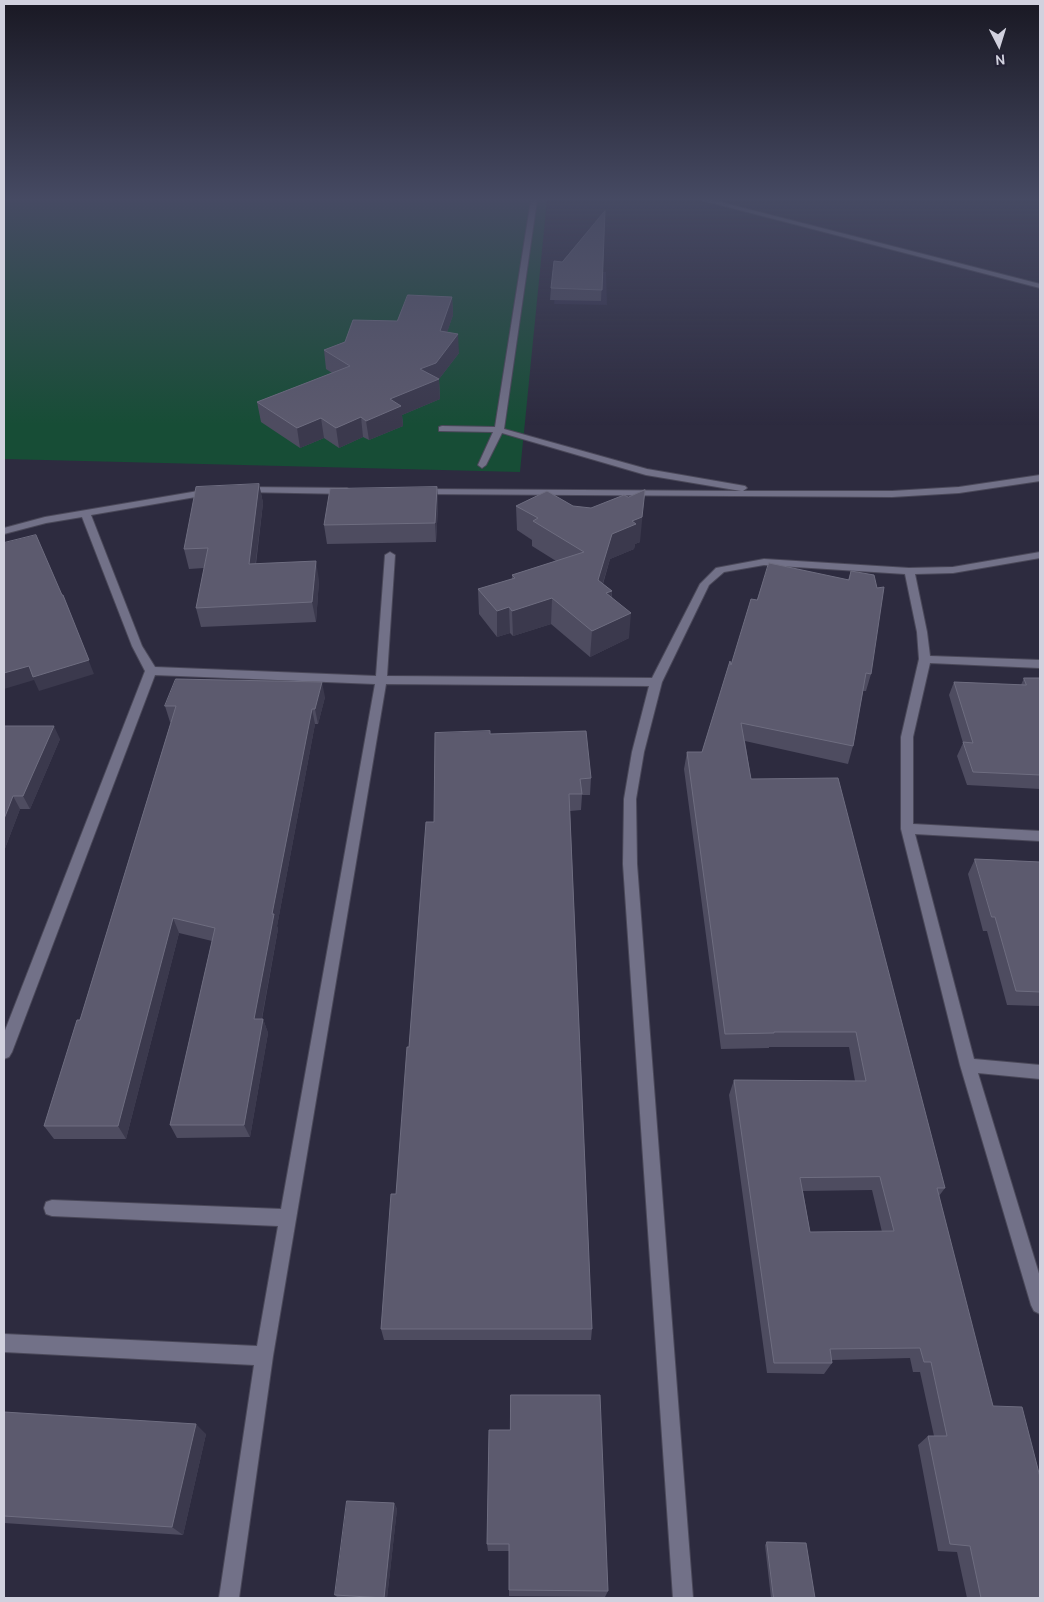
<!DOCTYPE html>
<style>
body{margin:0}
#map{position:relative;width:1044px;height:1602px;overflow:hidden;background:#2d2b3f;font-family:Cabin,sans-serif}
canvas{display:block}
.frame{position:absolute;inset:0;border:5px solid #d1d1de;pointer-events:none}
.north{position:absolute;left:974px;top:20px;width:50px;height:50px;-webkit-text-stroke:4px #232134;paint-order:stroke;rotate:175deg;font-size:14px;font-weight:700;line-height:20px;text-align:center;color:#d1d1de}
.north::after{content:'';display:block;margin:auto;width:18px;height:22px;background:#d1d1de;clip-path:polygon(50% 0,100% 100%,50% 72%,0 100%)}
</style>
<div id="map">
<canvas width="1044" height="1602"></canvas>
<div class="frame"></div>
<div class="north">N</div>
</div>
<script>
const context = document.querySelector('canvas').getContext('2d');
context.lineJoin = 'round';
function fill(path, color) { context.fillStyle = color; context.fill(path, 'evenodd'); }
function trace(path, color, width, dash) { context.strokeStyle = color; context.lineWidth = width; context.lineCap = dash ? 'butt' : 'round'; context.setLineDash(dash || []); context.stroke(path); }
const built = new Path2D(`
 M 557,271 L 606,272 L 607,305 L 554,304 Z`);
const green = new Path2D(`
 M 4,200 L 547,200 L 520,472 L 4,459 Z`);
const minor = new Path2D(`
 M 531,200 L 537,200 L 504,429 L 647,469 L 745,486 L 747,488 L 743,491 L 892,491 L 959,487 L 1040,475 L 1040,481 L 959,493 L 892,497 L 417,494 L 417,490 L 420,489 L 741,491 L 646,475 L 502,433 L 486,465 L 482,468 L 478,465 L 493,432 L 439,431 L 439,427 L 442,426 L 495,427 Z
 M 701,200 L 712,200 L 1040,284 L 1040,288 Z
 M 245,487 L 347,488 L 352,491 L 347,494 L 242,492 L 242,488 Z
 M 210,489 L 213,490 L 213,494 L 91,515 L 142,646 L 155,667 L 376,676 L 385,555 L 390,552 L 395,555 L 387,676 L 652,678 L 700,584 L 716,568 L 764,559 L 909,568 L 953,567 L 1040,552 L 1040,558 L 953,573 L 915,574 L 927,632 L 930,656 L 1040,660 L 1040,668 L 930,663 L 913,737 L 913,824 L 1040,831 L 1040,841 L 915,834 L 974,1059 L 1040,1065 L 1040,1079 L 978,1073 L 1040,1277 L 1040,1314 L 1034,1311 L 1031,1305 L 960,1065 L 901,829 L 901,737 L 919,659 L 917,632 L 905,574 L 764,565 L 724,572 L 709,585 L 662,682 L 644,752 L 636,799 L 637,864 L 693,1598 L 673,1598 L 623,864 L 624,799 L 632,752 L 649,686 L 386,684 L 273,1356 L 239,1598 L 219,1598 L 254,1365 L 4,1352 L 4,1334 L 257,1346 L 278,1226 L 52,1216 L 46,1214 L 44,1208 L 46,1202 L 52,1200 L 281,1209 L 375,684 L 155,675 L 12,1052 L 9,1057 L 4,1059 L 4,1033 L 145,671 L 132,646 L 82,517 L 46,523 L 4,534 L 4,528 L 45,517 Z`);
const wall = new Path2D(`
 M 605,211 L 601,301 L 550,300 L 551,288 L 562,262 Z
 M 452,297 L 453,315 L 447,332 L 459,353 L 439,379 L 440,399 L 402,415 L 403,426 L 369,440 L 363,437 L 339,448 L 324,438 L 300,448 L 261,422 L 257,402 L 332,373 L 326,369 L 324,350 L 397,321 Z
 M 259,484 L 263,503 L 256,564 L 319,580 L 316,622 L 201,627 L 196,608 L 204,568 L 189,569 L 184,549 Z
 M 437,487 L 438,506 L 436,542 L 327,544 L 324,525 Z
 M 516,506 L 573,506 L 640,542 L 635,544 L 634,549 L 610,559 L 603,584 L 612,591 L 612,597 L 629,638 L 590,657 L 551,624 L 513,636 L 510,633 L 497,637 L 479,614 L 478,589 L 512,579 L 512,575 L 556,561 L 532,546 L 532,540 L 517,530 Z
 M 851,571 L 871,674 L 866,691 L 863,691 L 853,746 L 848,764 L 745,741 L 751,779 L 945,1188 L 939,1196 L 1040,1598 L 967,1598 L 957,1552 L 938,1551 L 918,1445 L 928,1436 L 934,1436 L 920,1372 L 913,1372 L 910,1358 L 832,1360 L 832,1363 L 824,1374 L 767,1373 L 729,1095 L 734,1080 L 855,1081 L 849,1047 L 769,1047 L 769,1048 L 721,1049 L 684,769 L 687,752 L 702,752 L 731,665 L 757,600 L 848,580 ZM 872,1190 L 882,1232 L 810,1232 L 803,1191 Z
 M 1024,678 L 1040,678 L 1040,789 L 967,785 L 957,756 L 963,743 L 949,695 L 954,682 L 1021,685 Z
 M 325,697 L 318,724 L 315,724 L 277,926 L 278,929 L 262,1019 L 263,1019 L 268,1033 L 250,1137 L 177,1138 L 170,1125 L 212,941 L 179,933 L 126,1139 L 54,1139 L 44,1126 L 80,1020 L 171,722 L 170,722 L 165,706 Z
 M 4,726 L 60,739 L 30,809 L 20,809 L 4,851 Z
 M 490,734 L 591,778 L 590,795 L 582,795 L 581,810 L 570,811 L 592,1329 L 591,1340 L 384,1340 L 381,1329 L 396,1194 L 409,1047 L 434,822 Z
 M 975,859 L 1040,862 L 1040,1006 L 1007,1005 L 987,931 L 983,931 L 968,874 Z
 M 4,1412 L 206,1434 L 183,1535 L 4,1523 Z
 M 489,1430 L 608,1591 L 605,1597 L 509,1596 L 509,1551 L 488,1551 L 487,1544 Z
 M 394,1503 L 397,1509 L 387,1598 L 338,1598 L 335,1595 Z
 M 767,1542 L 815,1598 L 771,1598 L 765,1545 Z`);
const shadedWall = new Path2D(`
 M 452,297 L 453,315 L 441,350 L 440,331 Z
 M 458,334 L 459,353 L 439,379 L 440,399 L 402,415 L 403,426 L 369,440 L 366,421 L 390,399 L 420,369 Z
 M 361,417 L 363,437 L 339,448 L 336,428 Z
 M 321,418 L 324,438 L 300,448 L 297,428 Z
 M 259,484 L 263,503 L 253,583 L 249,564 Z
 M 437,487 L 438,506 L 436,542 L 435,523 Z
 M 645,490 L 640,542 L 635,544 L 634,549 L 610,559 L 596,605 L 598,580 L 612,534 L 632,521 Z
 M 316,561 L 319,580 L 316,622 L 312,602 Z
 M 612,591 L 610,616 L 606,593 Z
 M 63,595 L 94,674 L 39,691 L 34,680 L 4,689 L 4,673 Z
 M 552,598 L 551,624 L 513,636 L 512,611 Z
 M 509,607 L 510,633 L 497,637 L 497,611 Z
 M 631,613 L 629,638 L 590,657 L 592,631 Z
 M 322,682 L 325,697 L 318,724 L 315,709 Z
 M 312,709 L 315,724 L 277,926 L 278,929 L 259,1033 L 254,1019 L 272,914 Z
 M 54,726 L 60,739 L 30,809 L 23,796 Z
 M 13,796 L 20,809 L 4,851 L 4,819 Z
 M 173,918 L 179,933 L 126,1139 L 118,1126 Z
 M 263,1019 L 268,1033 L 250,1137 L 244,1125 Z
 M 196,1424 L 206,1434 L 183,1535 L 172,1527 Z
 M 394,1503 L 397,1509 L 387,1598 L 384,1598 Z`);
const building = new Path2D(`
 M 605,211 L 602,290 L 551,288 L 554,261 L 562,262 Z
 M 408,295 L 452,297 L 440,331 L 458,334 L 436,363 L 420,369 L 439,379 L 390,399 L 401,406 L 366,421 L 361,417 L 336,428 L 321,418 L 297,428 L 257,402 L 350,366 L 324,350 L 345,342 L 353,320 L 397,321 Z
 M 259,484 L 249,564 L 316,561 L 312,602 L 196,608 L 208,548 L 184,549 L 196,487 Z
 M 437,487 L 435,523 L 324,525 L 330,489 Z
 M 645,490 L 642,517 L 632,521 L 636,524 L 612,534 L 598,580 L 612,591 L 606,593 L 631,613 L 592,631 L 552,598 L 512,611 L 509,607 L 497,611 L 478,589 L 515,578 L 512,575 L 584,552 L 533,521 L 538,518 L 516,506 L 547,491 L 573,506 L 591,508 L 624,495 L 628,497 Z
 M 36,535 L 62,595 L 63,595 L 89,660 L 33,677 L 29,666 L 4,673 L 4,543 Z
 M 769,563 L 849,580 L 851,571 L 874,575 L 877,588 L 884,587 L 871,674 L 866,673 L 853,746 L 741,723 L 751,779 L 838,778 L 945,1188 L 937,1188 L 993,1406 L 1022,1407 L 1040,1477 L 1040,1598 L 981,1598 L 970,1546 L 950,1544 L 928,1436 L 947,1436 L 931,1362 L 924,1362 L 920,1348 L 830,1349 L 832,1363 L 774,1363 L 734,1080 L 866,1081 L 856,1032 L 774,1032 L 774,1033 L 725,1034 L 687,752 L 702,752 L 730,661 L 731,665 L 751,599 L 757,600 ZM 880,1177 L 894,1231 L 810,1232 L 800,1178 Z
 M 1024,678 L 1040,678 L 1040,775 L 973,772 L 963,742 L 973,743 L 954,682 L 1026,685 Z
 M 176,679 L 322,682 L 315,709 L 312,709 L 272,914 L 274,914 L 254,1019 L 263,1019 L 244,1125 L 170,1125 L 215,928 L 173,918 L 118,1126 L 44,1126 L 77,1020 L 80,1020 L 176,706 L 165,706 Z
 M 4,726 L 54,726 L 23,796 L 13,796 L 4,819 Z
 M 490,731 L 490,734 L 586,731 L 591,778 L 580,779 L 582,794 L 569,794 L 592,1329 L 381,1329 L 391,1194 L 396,1194 L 407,1047 L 409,1047 L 426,822 L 434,822 L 435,733 Z
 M 975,859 L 1040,862 L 1040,992 L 1016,991 L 995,917 L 992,917 Z
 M 511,1395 L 600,1395 L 608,1591 L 509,1590 L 509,1544 L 487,1544 L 489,1430 L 510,1430 Z
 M 4,1412 L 196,1424 L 172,1527 L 4,1516 Z
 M 347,1501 L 394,1503 L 384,1598 L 335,1595 Z
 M 767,1542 L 806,1543 L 815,1598 L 774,1598 Z`);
fill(built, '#35324c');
fill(green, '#174d36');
trace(minor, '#4a4859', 2);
fill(minor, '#727188');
fill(wall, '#4e4c60');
fill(shadedWall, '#3b394d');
fill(building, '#5c5a6e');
trace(building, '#6e6d80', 1);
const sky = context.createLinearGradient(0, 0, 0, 425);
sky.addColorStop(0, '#191823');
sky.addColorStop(0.47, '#464a63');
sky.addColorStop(1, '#464a6300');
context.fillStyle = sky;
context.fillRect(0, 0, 1044, 425);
</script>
